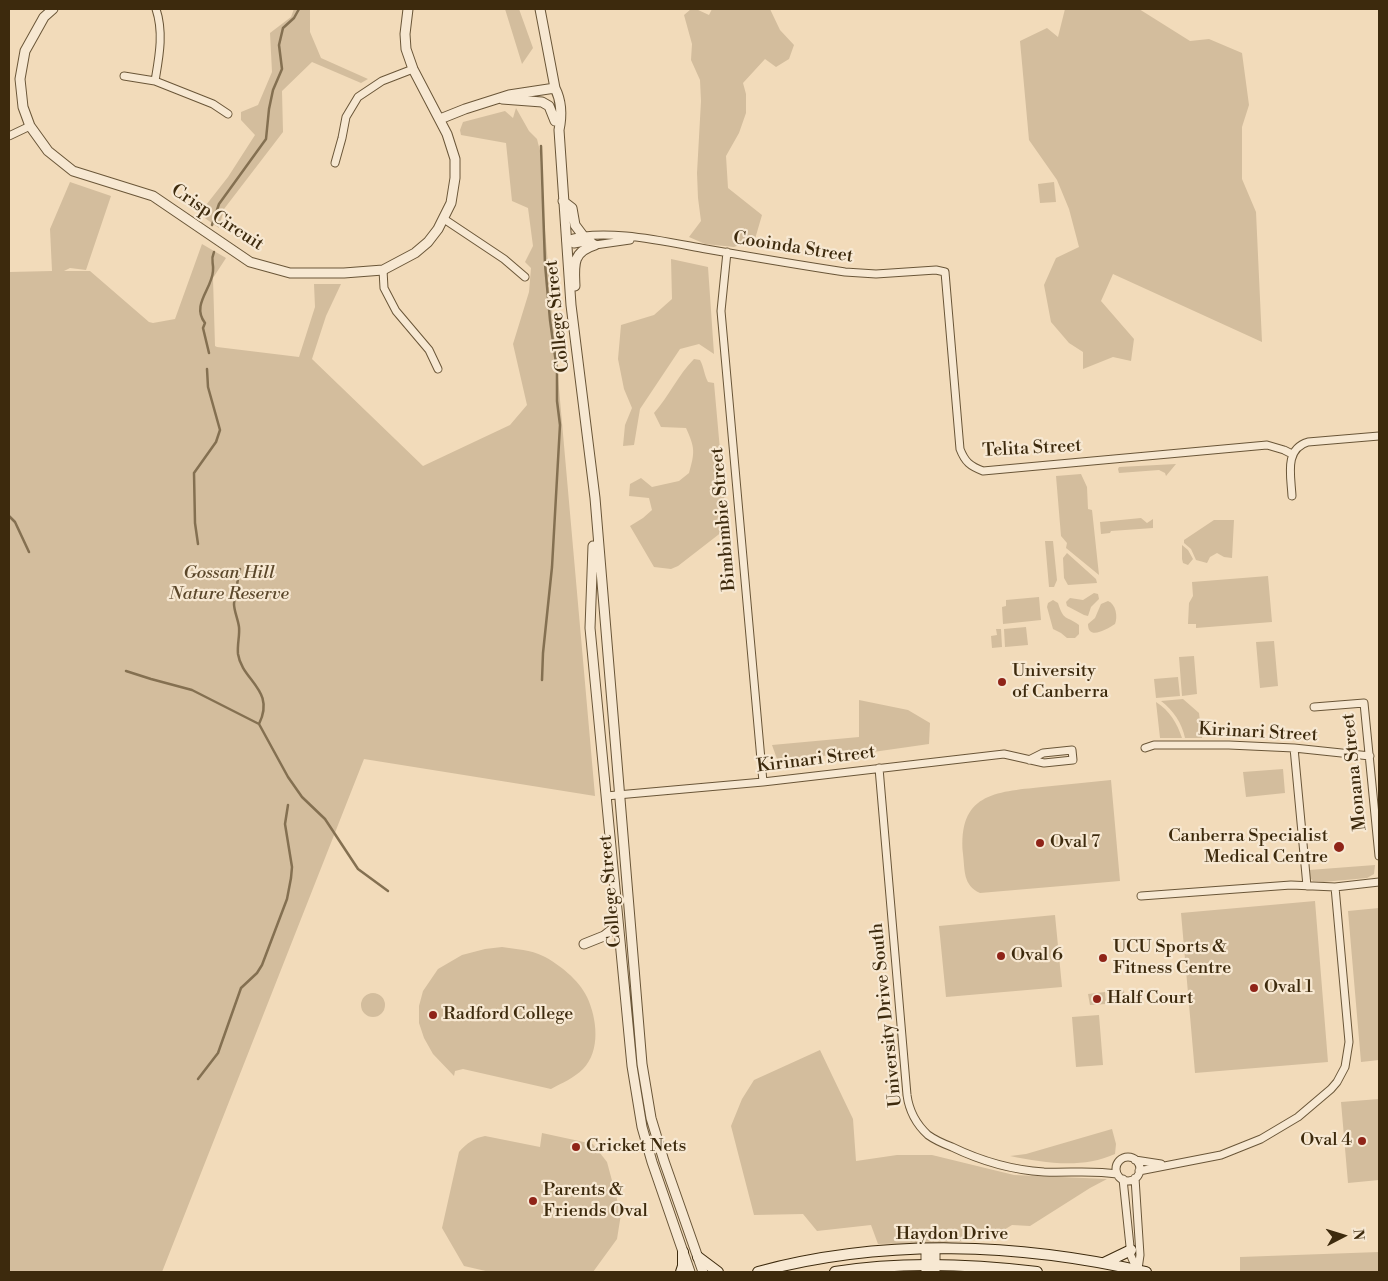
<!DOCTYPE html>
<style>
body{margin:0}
#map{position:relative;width:1388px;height:1281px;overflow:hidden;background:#f2dbba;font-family:"Libre Bodoni",serif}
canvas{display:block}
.frame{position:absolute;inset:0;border:10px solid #3d2a0d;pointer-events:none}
.north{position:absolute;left:1318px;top:1211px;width:50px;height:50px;-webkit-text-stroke:4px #f7e8d2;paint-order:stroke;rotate:85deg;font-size:14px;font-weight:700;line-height:20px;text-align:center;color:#3d2a0d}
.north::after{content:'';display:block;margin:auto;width:18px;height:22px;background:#3d2a0d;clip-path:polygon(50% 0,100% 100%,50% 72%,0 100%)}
</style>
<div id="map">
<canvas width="1388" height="1281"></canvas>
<div class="frame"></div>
<div class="north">N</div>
</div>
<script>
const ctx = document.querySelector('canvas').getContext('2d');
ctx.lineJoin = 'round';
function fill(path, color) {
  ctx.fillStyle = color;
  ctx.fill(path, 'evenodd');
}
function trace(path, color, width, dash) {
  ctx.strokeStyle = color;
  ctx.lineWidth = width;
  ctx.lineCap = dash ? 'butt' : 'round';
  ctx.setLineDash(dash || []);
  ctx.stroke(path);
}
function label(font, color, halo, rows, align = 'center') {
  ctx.font = font + ' "Libre Bodoni",serif';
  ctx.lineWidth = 4.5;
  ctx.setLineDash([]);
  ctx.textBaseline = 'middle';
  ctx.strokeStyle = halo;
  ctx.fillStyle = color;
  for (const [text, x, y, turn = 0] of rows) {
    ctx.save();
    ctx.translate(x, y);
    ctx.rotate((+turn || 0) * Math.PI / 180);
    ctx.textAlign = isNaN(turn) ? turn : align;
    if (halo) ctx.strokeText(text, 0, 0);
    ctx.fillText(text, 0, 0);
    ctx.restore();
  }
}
fill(new Path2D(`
 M294 9H310V32L321 58 368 79 361 83 312 62 282 91 283 132 224 209 219 228 199 214 228 177 255 135 241 120V112L258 105 272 72 270 33 291 17Z
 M505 9H519L533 48 522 64Z
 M691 9H696L709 15 712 9H770L780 30 794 45 789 59 776 67 765 59 743 83 746 94V113L739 133 726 156 728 188 762 215 755 239 734 247 705 244 689 237 701 221 698 198 697 173 701 101 700 80 691 60 692 44 684 15Z
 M1065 9H1139L1190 41 1209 39 1242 53 1249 105 1242 127V179L1256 212 1262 342 1113 274 1101 301 1134 339 1131 361 1113 357 1083 369V352L1069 343 1051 322 1044 285 1056 258 1079 247 1069 209 1057 180 1029 140 1020 41 1047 28 1058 37Z
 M516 108 529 131 537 139 540 151 541 185 595 796 364 759 162 1272H9V272L52 271 50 229 70 182 111 196 86 270 70 268 64 271H90L149 322 153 323 175 319 202 244 226 258 213 278 215 346 217 347 299 357 315 307 314 284H341L326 316 312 359 423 466 510 425 527 405 513 344 529 292 531 268 525 262 533 246 528 208 512 201 506 143 461 135 460 130 463 122 505 111 513 118Z
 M1054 182 1056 202 1040 203 1038 184Z
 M671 259 708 267 714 354 699 344 680 349 640 409 634 445 623 446 625 425 632 408 624 389 618 359 621 325 654 315 672 299Z
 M694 359 700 360C704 367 704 375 708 382L714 383 727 528 678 566 671 569 654 567 630 526 643 518 652 510 649 498 629 496 630 484 641 478 652 487 679 481 689 473C695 452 695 448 686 428L661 427 654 413C669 396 678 375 694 359Z
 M1176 464 1166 476 1165 473 1159 470 1119 473 1118 469 1119 467Z
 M1081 474 1087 487 1088 509 1092 510 1099 575 1066 548 1067 543 1061 536 1056 476Z
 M1141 518 1147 523 1153 519V528L1111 531 1110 533 1101 534 1100 522Z
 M1214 520H1234L1232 558 1224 557 1217 553 1210 557 1207 563 1196 560 1191 549 1184 543V540Z
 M1045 541H1053L1057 580 1054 587H1049Z
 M1182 545 1188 550 1193 559 1188 565 1183 563 1182 559Z
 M1067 553 1096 579 1097 583 1068 585 1064 578 1063 558Z
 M1268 576 1272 622 1196 628V624H1188L1189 603 1193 596 1192 582Z
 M1094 593 1098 594 1099 599 1091 607 1088 616 1084 615 1067 606 1066 602 1070 598 1083 600Z
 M1039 597 1041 620 1003 624 1002 607 1006 606V600Z
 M1053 600 1058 603C1064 622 1066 615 1079 625V634L1075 638H1067L1061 633 1053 629 1047 607 1048 603Z
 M1108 601C1116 604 1118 617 1115 624 1107 629 1088 641 1088 624L1095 618 1101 604Z
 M1026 627 1028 645 1005 647 1004 629Z
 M996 629H1001L1002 647 992 648 991 636 997 635Z
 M1274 641 1278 686 1260 688 1256 642Z
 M1194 656 1197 694 1182 696 1179 657Z
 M1178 677 1180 696 1156 698 1154 679Z
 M1183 699 1199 713 1202 738H1185C1182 723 1173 710 1161 701Z
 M859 700 908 710 930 723 929 744 866 753 777 759 772 745 859 737Z
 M1156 702C1170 711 1177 723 1182 738H1160Z
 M1283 769 1285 793 1246 797 1243 772Z
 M1111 780 1120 881 980 893C963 885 965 871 963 854 958 794 994 792 1042 787 1065 785 1088 782 1111 780Z
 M1375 865 1374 874 1367 878 1323 882 1313 881 1308 876 1310 875 1309 870Z
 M1315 901 1328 1062 1195 1073 1181 913Z
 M1379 908V1060L1361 1062 1348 911Z
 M1055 915 1062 987 946 997 939 926Z
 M502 947C516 949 531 950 543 956 559 964 579 980 587 997 597 1018 601 1051 583 1069 574 1078 562 1083 551 1089L463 1069 455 1071 454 1076 433 1054 424 1038 419 1023V1006L423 991 438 969 462 955 485 949Z
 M1124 990 1125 1002 1108 1004 1107 992Z
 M1105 992 1106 1004 1090 1005 1088 994Z
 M361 1005a12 12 0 1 1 24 0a12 12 0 1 1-24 0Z
 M1099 1015 1103 1065 1076 1067 1072 1017Z
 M820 1050 853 1119 856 1161 897 1155H932L1014 1175 1107 1179 1090 1188 1030 1226 1012 1225 994 1236 957 1242 878 1244 871 1225 817 1231 803 1214 754 1215 731 1126 742 1099 754 1080Z
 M1379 1099V1180L1348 1183 1341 1102Z
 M1112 1129 1116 1144 1115 1154C1082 1169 1045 1163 1010 1156L1026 1154Z
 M542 1133 593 1144 607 1162 621 1214 617 1239 593 1272H490L464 1266 442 1228 459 1152C467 1143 474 1138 485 1136L540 1147Z
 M1379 1252V1272H1240V1257Z`), '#d3bd9d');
trace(new Path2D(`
 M541 146 545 264 550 320 557 370V401L560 425 552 567 543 653 542 680
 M212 225 219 204 266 139 269 109 273 90 282 69 279 45 283 28 294 18 299 9
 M209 353 203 328 205 323C191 305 212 289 213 271 214 262 210 261 214 252
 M9 516 15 522 29 552
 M198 544 195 523 194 473 216 442 220 430 208 387 207 369
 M240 569C238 580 235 592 234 604 234 611 238 619 239 627 240 635 237 645 238 654 242 681 276 690 259 724
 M126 671 151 679 192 690 259 724 288 777 302 797 325 819 358 869 388 891
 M198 1079 218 1053 241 988 257 973 262 965 287 899 291 878 292 867 285 824 288 805`), '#847051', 2.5);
const minor = new Path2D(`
 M124 76 155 81 213 104 228 114
 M155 81C159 57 164 33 156 9
 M9 136 30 126
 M335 163 342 138 346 117 358 97 382 81 413 69
 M444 219 504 259 525 277
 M566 240C604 227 667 242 706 249 752 257 799 265 845 272L876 274 936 270 945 272 960 449C965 462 970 466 983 471L1267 445 1284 450 1292 454
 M566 240 574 244 591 241 595 245 630 240
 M727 252 721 311 763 782
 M383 270 384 288 396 311 429 350 438 369
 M1292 496C1291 476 1284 449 1308 442L1379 436
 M1314 707 1364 703 1379 856
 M1145 748 1154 745H1229L1294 748 1370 756
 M1294 748 1307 886
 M879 768 907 1095C909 1110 916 1124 928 1135 935 1140 944 1144 952 1147 981 1161 1012 1170 1044 1172 1069 1173 1093 1170 1117 1174
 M606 796 763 782 1004 754 1044 763 1073 760 1072 750 1043 753 1029 760
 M1141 896 1291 885 1335 887 1379 882
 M1116 1169a12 12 0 1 1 24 0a12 12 0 1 1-24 0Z
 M1135 1160 1161 1164
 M1139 1171 1221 1155 1261 1139 1298 1117 1331 1089 1337 1082 1345 1067 1349 1042 1335 887
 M1135 1178 1140 1255 1138 1269
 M1123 1179 1131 1256 1137 1270`);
const tertiary = new Path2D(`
 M53 9 44 17 25 51 20 79 23 107 30 126 48 151 73 171 153 196 250 262 290 273H344L383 270 415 253 428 242 438 229 451 203 455 178V159L447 134 413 69 406 49 405 34 408 9
 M540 9 555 88C561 100 562 116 559 130L571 305 595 498 642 1064 651 1118 664 1161 703 1272
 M502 99 542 102 549 106 555 121
 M440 119 465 109 509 95 555 88
 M563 201 572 208 575 225 584 237
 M575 286C574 265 572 252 595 245
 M593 546 590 628 632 1066 642 1127 652 1162 690 1272
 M584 944 604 936 618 925
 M926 1249V1272
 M935 1272V1249`);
const secondary = new Path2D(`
 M698 1257 718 1272
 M1104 1263 1131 1250
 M681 1272 683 1266V1252
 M758 1272C884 1238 1019 1243 1146 1272
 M835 1272C902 1261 971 1264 1037 1272`);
trace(minor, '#6a5638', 9);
trace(tertiary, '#6a5638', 11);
trace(secondary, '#3d2a0d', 12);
trace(minor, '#f7e8d2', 7);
trace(tertiary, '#f7e8d2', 9);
trace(secondary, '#f7e8d2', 10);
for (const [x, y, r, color] of [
 [1002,682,5,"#8f2418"],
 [1040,843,5,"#8f2418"],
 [1339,847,6,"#8f2418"],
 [1001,956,5,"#8f2418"],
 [1103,958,5,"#8f2418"],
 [1254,988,5,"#8f2418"],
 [1097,999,5,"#8f2418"],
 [433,1015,5,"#8f2418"],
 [1362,1141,5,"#8f2418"],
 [576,1147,5,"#8f2418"],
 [533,1201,5,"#8f2418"]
]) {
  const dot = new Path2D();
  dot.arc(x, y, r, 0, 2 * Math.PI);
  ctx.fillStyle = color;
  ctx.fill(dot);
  trace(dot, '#f7e8d2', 2);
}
label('18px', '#3d2a0d', '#f7e8d2', [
 ["Crisp Circuit",217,218,33],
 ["Cooinda Street",793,248,9],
 ["College Street",558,316,-96],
 ["Telita Street",1032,449,-3],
 ["Bimbimbie Street",724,519,-95],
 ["Kirinari Street",1258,733,3],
 ["Kirinari Street",816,760,-7],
 ["Monana Street",1355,772,-96],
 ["College Street",611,891,-95],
 ["University Drive South",887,1015,-96],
 ["Haydon Drive",952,1235]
]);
label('italic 18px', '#5b472a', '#f7e8d2', [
 ["Gossan Hill",229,574],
 ["Nature Reserve",229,595]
]);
label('18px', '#3d2a0d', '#f7e8d2', [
 ["University",1012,672],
 ["of Canberra",1012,693],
 ["Canberra Specialist",1328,837,"right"],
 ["Medical Centre",1328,858,"right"],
 ["Oval 7",1050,843],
 ["UCU Sports &",1113,948],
 ["Fitness Centre",1113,969],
 ["Oval 6",1011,956],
 ["Oval 1",1264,988],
 ["Half Court",1107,999],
 ["Radford College",443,1015],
 ["Oval 4",1352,1141,"right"],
 ["Cricket Nets",586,1147],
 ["Parents &",543,1191],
 ["Friends Oval",543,1212]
], 'left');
</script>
